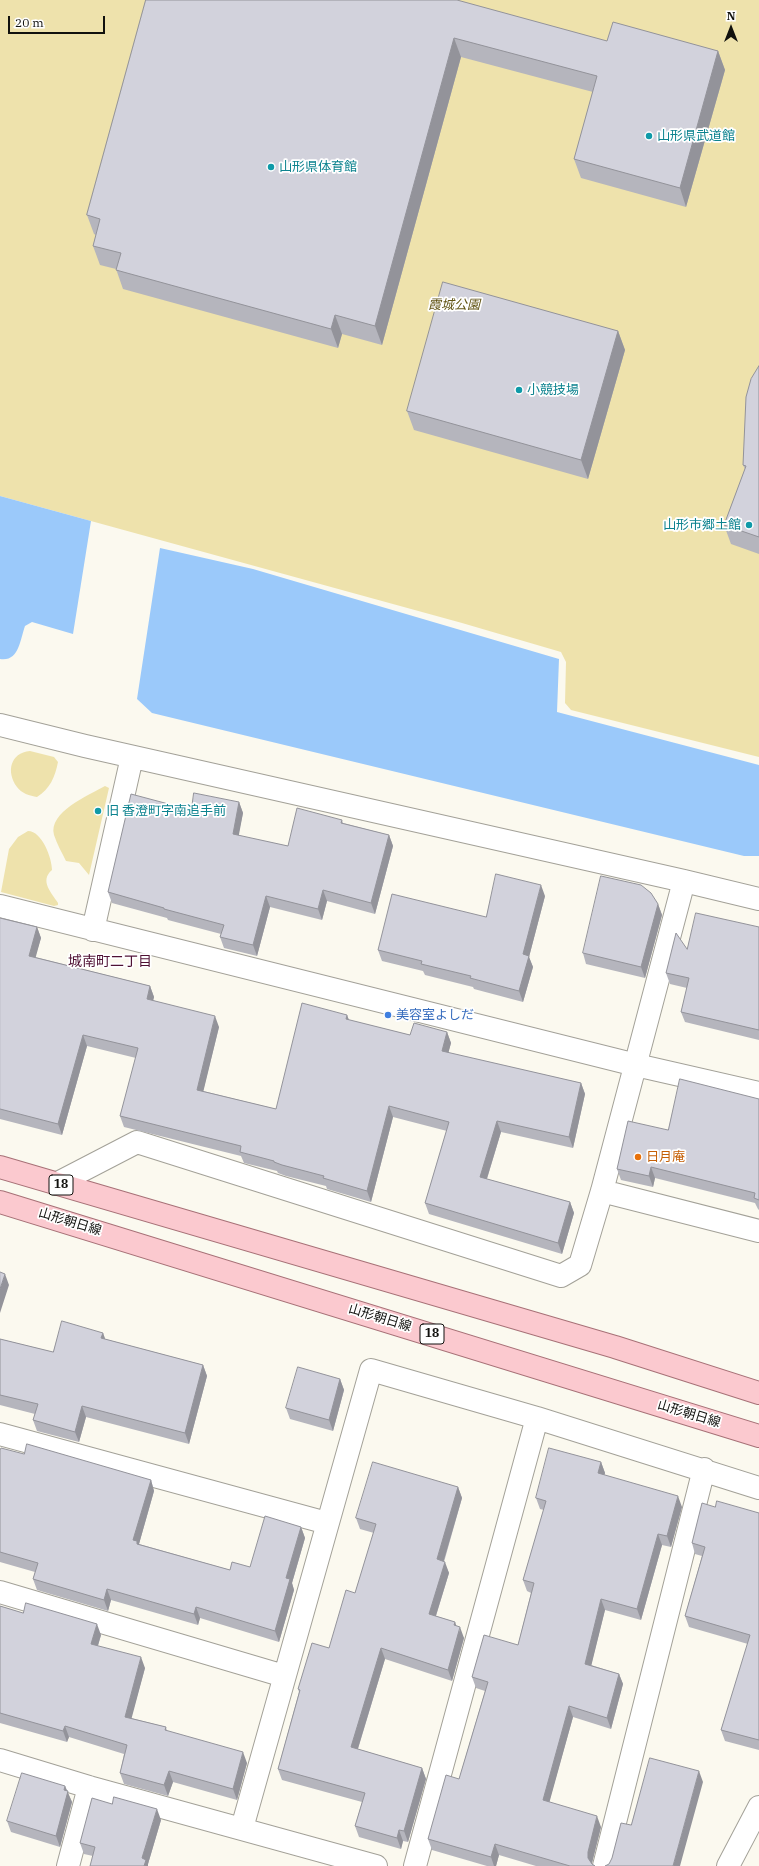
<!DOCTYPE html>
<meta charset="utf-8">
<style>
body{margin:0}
#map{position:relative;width:759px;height:1866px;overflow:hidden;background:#fbf9ef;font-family:"IBM Plex Serif",serif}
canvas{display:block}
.north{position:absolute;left:711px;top:8px;width:40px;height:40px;-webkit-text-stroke:3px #fff;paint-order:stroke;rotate:0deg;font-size:11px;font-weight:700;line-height:16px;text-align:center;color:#11110e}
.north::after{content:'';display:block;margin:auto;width:14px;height:18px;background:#11110e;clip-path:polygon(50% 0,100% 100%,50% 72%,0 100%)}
.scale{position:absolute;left:8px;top:16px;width:97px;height:18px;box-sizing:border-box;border:2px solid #11110e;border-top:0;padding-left:5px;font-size:12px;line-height:14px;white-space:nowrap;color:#11110e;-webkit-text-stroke:3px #fff;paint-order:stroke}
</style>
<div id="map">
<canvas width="759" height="1866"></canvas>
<div class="north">N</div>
<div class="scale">20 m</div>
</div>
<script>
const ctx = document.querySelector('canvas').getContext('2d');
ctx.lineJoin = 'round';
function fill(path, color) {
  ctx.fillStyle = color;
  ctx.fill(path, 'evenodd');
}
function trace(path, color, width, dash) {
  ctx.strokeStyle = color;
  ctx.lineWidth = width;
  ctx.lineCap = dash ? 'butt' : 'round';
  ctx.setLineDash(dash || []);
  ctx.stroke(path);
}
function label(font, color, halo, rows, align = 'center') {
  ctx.font = font + ' "IBM Plex Serif","Noto Sans JP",serif';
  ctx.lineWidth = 3.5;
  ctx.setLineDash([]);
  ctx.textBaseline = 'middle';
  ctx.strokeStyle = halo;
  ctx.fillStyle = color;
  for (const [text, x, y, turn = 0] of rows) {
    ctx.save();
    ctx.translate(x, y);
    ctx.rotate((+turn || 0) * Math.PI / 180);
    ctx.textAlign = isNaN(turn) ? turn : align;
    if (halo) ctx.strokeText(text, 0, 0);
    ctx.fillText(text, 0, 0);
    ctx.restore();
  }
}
fill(new Path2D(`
 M0 0H759V757L571 710 565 703 566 662 561 652 462 623 0 496Z
 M30 751 54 757 58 762C55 777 50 789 37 797 30 796 21 793 17 787 6 772 10 753 30 751Z
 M105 786 109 788 89 875 79 863 66 861C62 853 57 844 54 835 48 812 89 795 105 786Z
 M28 831C42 831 52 858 52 870 39 881 52 893 58 903V905L54 906 1 892 9 849 18 837Z`), '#eee2ac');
fill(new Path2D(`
 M0 496 91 521 73 634 32 622 25 626C20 640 19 662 0 659Z
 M160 548 253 569 559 659 557 712 759 765V856H744L152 713 137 699Z`), '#9bc9fa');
const minor = new Path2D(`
 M0 725 85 746 684 881 759 899
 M0 906 636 1065 759 1093
 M93 930 132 757
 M56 1184 137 1142 561 1276 580 1265 602 1191 684 881
 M602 1191 759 1231
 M0 1434 327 1523
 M0 1592 284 1676
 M0 1760 89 1787 376 1866
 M242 1828 371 1370 537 1418 759 1488
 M68 1866 89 1787
 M415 1866 537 1418
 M604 1866 704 1469
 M728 1866 759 1807`);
const major = new Path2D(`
 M0 1167 615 1347 759 1393
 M0 1202 759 1436`);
trace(minor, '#a3a198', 24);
trace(major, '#a77177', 24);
trace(minor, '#fff', 22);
trace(major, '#fbc9cf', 22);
fill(new Path2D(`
 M146 0 718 51 725 70 686 207 581 178 574 159 593 92 461 57 382 345 342 334 338 348 123 289 116 269 100 265 93 246 96 235 94 234 87 215Z
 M618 331 625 350 588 479 414 430 407 411Z
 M759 366V554L731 544 724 525 745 469 743 465Z
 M239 802 243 813 238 836 288 846 342 820 343 823 389 835 393 846 375 914 327 901 322 920 270 907 257 956 224 948 220 937 221 934 168 920 167 918 112 903 108 892 191 810Z
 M545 896 529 957 533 967 523 1002 474 989 473 987 425 975 423 971 382 961 378 950 486 917Z
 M658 904 662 915 645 978 586 964 583 953Z
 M0 918 37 927 41 938 35 957 150 986 154 997 153 1000 219 1027 203 1091 276 1109 347 1015 349 1020 410 1035 447 1032 451 1043 448 1053 581 1083 585 1094 573 1148 501 1132 487 1179 570 1202 574 1213 562 1254 429 1214 425 1203 447 1131 393 1117 371 1202 327 1189 326 1186 286 1176 278 1173 277 1171 244 1163 241 1156 124 1127 120 1116 136 1058 87 1046 62 1135 0 1119Z
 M759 927V1040L685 1022 681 1012 687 988 670 984 666 973 687 949Z
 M759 1099V1210L758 1209 755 1203 655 1178 653 1187 621 1180 617 1169 668 1130Z
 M103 1333 105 1339 203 1365 207 1376 189 1444 86 1417 79 1442 37 1431 33 1420 35 1414 0 1405V1339L53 1352Z
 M340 1379 344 1390 333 1431 290 1419 286 1408Z
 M0 1450 24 1454 151 1480 154 1491 139 1544 230 1570 250 1567 301 1527 305 1538 292 1583 294 1590 279 1642 200 1618 198 1625 111 1600 108 1611 37 1590 33 1579 35 1572 0 1562Z
 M601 1462 605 1473 604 1475 682 1507 671 1547 662 1545 641 1620 605 1610 591 1665 619 1674 623 1684 611 1729 573 1717 549 1802 601 1827 592 1863V1864L595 1866H536L499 1855 496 1866H487L432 1850 428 1839 459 1779 485 1691 476 1688 472 1677 518 1645 531 1593 527 1591 523 1580 544 1510 540 1509 536 1498Z
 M458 1487 462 1498 444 1562 449 1573 436 1616 455 1622 456 1626 464 1638 452 1681 385 1659 358 1749 422 1768 426 1779 408 1842 403 1841 401 1849 359 1837 355 1826 362 1802 282 1780 278 1769 299 1692 298 1689 329 1648 355 1593 374 1533 360 1529 356 1518Z
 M715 1507 759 1513V1750L725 1741 721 1730 748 1644 689 1627 685 1616 702 1556 695 1554 692 1543Z
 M0 1606 23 1613 101 1635 98 1646 145 1668 131 1718 166 1727 167 1731 247 1763 237 1800 173 1782 168 1796 124 1784 120 1773 124 1754 69 1737 67 1742 0 1723Z
 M65 1786 72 1802 60 1847 11 1832 7 1821Z
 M161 1820 148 1864 93 1856 84 1854 80 1843Z`), '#b5b5bd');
fill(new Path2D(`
 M454 38 461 57 382 345 375 326Z
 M718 51 725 70 686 207 680 188Z
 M335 315 342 334 338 348 331 329Z
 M618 331 625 350 588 479 581 460Z
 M239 802 243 813 237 845 233 834Z
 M389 835 393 846 375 914 371 903Z
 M541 885 545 896 529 957 533 967 523 1002 519 991 523 954Z
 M323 890 327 901 322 920 318 909Z
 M266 896 270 907 257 956 253 945Z
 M658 904 662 915 645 978 641 967Z
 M37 927 41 938 33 967 29 956Z
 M150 986 154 997 151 1010 147 999Z
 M347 1015 351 1026 346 1019Z
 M215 1016 219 1027 201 1101 197 1090Z
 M447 1032 451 1043 446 1062 442 1051Z
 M83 1035 87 1046 62 1135 58 1124Z
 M581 1083 585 1094 573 1148 569 1137Z
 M389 1106 393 1117 371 1202 367 1191Z
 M497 1121 501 1132 484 1188 480 1177Z
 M651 1167 655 1178 653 1187 649 1176Z
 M570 1202 574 1213 562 1254 558 1243Z
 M5 1274 9 1285 0 1313V1289Z
 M103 1333 107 1344 101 1338Z
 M203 1365 207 1376 189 1444 185 1433Z
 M340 1379 344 1390 333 1431 329 1420Z
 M82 1406 86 1417 79 1442 75 1432Z
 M601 1462 605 1473 602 1484 598 1473Z
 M151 1480 154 1491 139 1544 141 1552 133 1540Z
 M458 1487 462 1498 441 1570 437 1559Z
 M678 1496 682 1507 671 1547 667 1536Z
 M301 1527 305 1538 292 1583 294 1590 279 1642 275 1631 286 1578Z
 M658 1534 662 1545 641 1620 637 1609Z
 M445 1562 449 1573 433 1625 429 1614Z
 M107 1589 111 1600 108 1611 104 1600Z
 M601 1599 605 1610 589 1675 585 1664Z
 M196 1607 200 1618 198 1625 194 1614Z
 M455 1622 459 1633 460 1627 464 1638 452 1681 448 1670 454 1625Z
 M97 1624 101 1635 95 1655 91 1644Z
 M381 1648 385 1659 355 1758 351 1747Z
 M141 1657 145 1668 129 1728 125 1717Z
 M619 1674 623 1684 611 1729 607 1718Z
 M569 1706 573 1717 547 1811 543 1800Z
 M65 1726 69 1737 67 1742 63 1731Z
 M243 1752 247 1763 237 1800 233 1789Z
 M422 1768 426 1779 408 1842 404 1831Z
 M169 1771 173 1782 168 1796 164 1785Z
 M699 1771 703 1782 680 1866H673Z
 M65 1786 72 1802 60 1847 56 1836Z
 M157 1809 161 1820 148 1864V1866H144L142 1858Z
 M597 1816 601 1827 592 1863V1866L588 1858V1852Z
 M399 1830 403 1841 401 1849 397 1838Z
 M495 1844 499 1855 496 1866H494L491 1857Z`), '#93939a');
const building = new Path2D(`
 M146 0H457L607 41 613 22 718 51 680 188 574 159 597 76 454 38 375 326 335 315 331 329 116 270 121 253 93 246 100 219 87 215Z
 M443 282 618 331 581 460 407 411Z
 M759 366V537L724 525 746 466 743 465 746 397 751 379Z
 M194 793 239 802 233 834 288 846 297 808 342 820 341 823 389 835 371 903 323 890 318 909 266 896 253 945 220 937 224 925 164 909V908L108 892 131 794 191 810Z
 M496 874 541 885 523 954 529 956 519 991 470 978 471 976 421 964 422 961 378 950 392 894 486 917Z
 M601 876 641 885 651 893 658 904 641 967 583 953Z
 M696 913 759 927V1030L681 1012 689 978 666 973 676 933 687 949Z
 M0 918 37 927 29 956 150 986 147 999 215 1016 197 1090 276 1109 302 1003 347 1015 346 1019 410 1035 414 1023 447 1032 442 1051 581 1083 569 1137 497 1121 480 1177 570 1202 558 1243 425 1203 449 1122 389 1106 367 1191 323 1178 324 1176 282 1165 274 1162V1161L240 1152 241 1146 120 1116 138 1048 83 1035 58 1124 0 1109Z
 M680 1079 759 1099V1200L754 1198 755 1193 651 1167 649 1176 617 1169 628 1121 668 1130Z
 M0 1272 5 1274 0 1289Z
 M62 1321 103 1333 101 1338 203 1365 185 1433 82 1406 75 1432 33 1420 38 1404 0 1395V1339L53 1352Z
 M298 1367 340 1379 329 1420 286 1408Z
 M27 1444 151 1480 133 1540 137 1541V1544L230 1570 232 1562 250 1567 265 1516 301 1527 286 1578 290 1579 275 1631 196 1607 194 1614 107 1589 104 1600 33 1579 38 1563 0 1552V1450L1 1448 24 1454Z
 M549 1448 601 1462 598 1473 678 1496 667 1536 658 1534 637 1609 601 1599 585 1664 619 1674 607 1718 569 1706 543 1800 597 1816 588 1852V1858L592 1864 595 1866H570L495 1844 491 1857 428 1839 446 1775 459 1779 488 1682 472 1677 484 1635 518 1645 534 1583 523 1580 546 1501 536 1498Z
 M373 1462 458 1487 437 1559 445 1562 429 1614 455 1622 454 1625 460 1627 448 1670 381 1648 351 1747 422 1768 404 1831 399 1830 397 1838 355 1826 365 1793 278 1769 300 1690 298 1689 312 1643 329 1648 346 1590 355 1593 376 1524 356 1518Z
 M717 1501 759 1513V1740L721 1730 750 1635 685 1616 705 1547 692 1543 702 1503 715 1507Z
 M26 1603 97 1624 91 1644 141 1657 125 1717 166 1727 165 1730 243 1752 233 1789 169 1771 164 1785 120 1773 127 1745 65 1726 63 1731 0 1713V1606L23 1613Z
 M650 1758 699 1771 673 1866H605L609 1864 612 1858 621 1823 631 1825Z
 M22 1773 65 1786 64 1790 68 1791 56 1836 7 1821Z
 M114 1797 157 1809 142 1858 146 1860 144 1866H90L95 1847 80 1843 92 1798 112 1804Z`);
fill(building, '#d2d2dc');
trace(building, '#93939a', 1);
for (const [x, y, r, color] of [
 [649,136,4,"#0f9aa8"],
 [271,167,4,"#0f9aa8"],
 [519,390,4,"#0f9aa8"],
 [749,525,4,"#0f9aa8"],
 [98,811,4,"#0f9aa8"],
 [388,1015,4,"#3f7fe0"],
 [638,1157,4,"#e8710a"]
]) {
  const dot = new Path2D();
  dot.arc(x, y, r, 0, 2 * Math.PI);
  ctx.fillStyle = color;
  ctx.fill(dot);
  trace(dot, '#fff', 1.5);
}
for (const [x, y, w] of [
 [61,1185,24],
 [432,1334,24]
]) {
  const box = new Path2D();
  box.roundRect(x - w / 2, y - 10, w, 20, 3);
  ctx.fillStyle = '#fff';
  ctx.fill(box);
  trace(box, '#11110e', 1);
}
label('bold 12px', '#11110e', null, [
 ["18",61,1185],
 ["18",432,1334]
]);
label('13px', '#0d838f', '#fff', [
 ["山形県武道館",657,136],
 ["山形県体育館",279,167],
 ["小競技場",527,390],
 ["山形市郷土館",741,525,"right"],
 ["旧 香澄町字南追手前",106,811]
], 'left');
label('italic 13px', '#625515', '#fff', [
 ["霞城公園",454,305]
]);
label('13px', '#366cbe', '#fff', [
 ["美容室よしだ",396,1015]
], 'left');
label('13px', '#c56008', '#fff', [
 ["日月庵",646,1157]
], 'left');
label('13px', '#11110e', '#fff', [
 ["山形朝日線",70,1222,17],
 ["山形朝日線",380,1318,17],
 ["山形朝日線",689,1414,17]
]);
label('14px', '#4f1134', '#fff', [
 ["城南町二丁目",110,962]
]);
</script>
